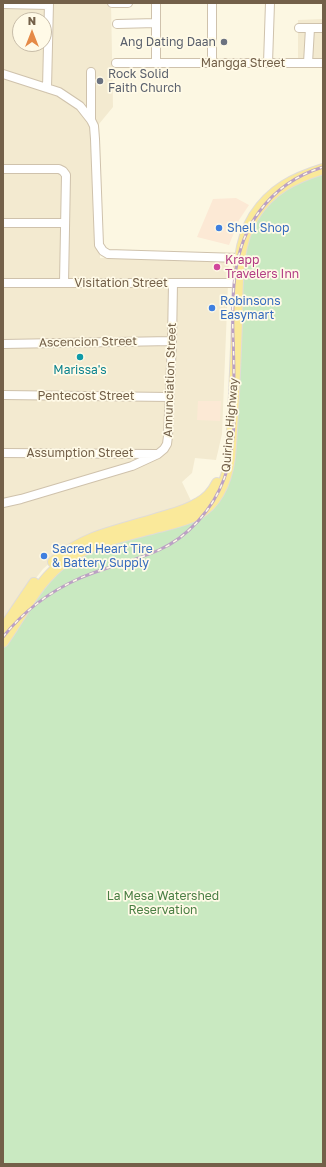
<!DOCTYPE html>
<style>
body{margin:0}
#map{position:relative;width:326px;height:1167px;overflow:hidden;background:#fcf7e2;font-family:"Golos Text",sans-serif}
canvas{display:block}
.frame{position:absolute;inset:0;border:4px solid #736049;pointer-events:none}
.north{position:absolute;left:12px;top:12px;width:40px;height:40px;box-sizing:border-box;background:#fffae7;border:1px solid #c7bca8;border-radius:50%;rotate:0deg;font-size:11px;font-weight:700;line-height:16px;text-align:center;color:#736049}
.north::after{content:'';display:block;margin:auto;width:14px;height:18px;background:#e58a47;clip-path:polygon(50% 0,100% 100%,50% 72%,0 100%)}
</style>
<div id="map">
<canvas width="326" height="1167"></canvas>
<div class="frame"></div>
<div class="north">N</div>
</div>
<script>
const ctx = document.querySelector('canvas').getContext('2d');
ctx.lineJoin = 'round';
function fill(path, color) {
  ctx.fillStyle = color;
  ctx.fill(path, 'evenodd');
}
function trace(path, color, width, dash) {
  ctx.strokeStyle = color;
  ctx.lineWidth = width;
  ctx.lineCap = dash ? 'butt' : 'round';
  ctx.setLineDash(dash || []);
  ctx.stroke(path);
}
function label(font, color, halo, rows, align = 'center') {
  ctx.font = font + ' "Golos Text",sans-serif';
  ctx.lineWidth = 3.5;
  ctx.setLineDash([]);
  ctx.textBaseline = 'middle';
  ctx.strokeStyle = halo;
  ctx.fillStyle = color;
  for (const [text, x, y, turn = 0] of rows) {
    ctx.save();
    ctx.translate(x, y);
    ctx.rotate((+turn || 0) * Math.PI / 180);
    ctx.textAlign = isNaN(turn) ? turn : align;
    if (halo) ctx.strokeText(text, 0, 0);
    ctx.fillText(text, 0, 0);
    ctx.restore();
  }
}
fill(new Path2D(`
 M3 3H111L113 107 99 124 100 258 229 259 222 434 216 460 195 458 192 473 182 482 192 503 59 555 43 569 3 620ZM20 20H44V44H20Z
 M323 19V59H298V20Z`), '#f3ead0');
fill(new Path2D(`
 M236 198 249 205 239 220 229 245 197 237 213 199Z
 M198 401H221L220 421 197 420Z`), '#fce9d5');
fill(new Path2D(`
 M323 166V1164H3V642L38 589 68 560 202 508 226 469 236 287 258 206Z`), '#c9e9c1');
const minor = new Path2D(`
 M112 3H128
 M3 4 49 5
 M117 24 156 23
 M299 28H323
 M116 63H323
 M156 63V3
 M212 63V3
 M268 63 270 3
 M308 63 310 28
 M3 74 59 92 80 106 91 120 94 126 95 139 99 245 103 251 108 254 240 258
 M47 88 49 3
 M91 120V72
 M3 169H59L63 171 66 175 64 283
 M3 223H64
 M3 283H238
 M3 344 172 341
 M3 395 170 397
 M3 453 156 454
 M3 503 21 499 132 466 158 454 164 449 167 444 168 436 172 341 173 283`);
const major = new Path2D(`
 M53 562C65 552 78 544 93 538 114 530 136 525 158 518 171 514 186 511 198 503 206 499 213 491 217 483
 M3 629 34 583
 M3 642C23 614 38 579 68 559 93 542 130 535 159 527 171 524 185 521 197 515 218 503 227 480 230 457 234 412 235 368 237 323 238 289 235 246 254 216 271 189 294 178 323 169`);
trace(minor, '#cfc2ac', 10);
trace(major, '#e0dcd7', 12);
trace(minor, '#fff', 8);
trace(major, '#fae99a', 10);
const rail = new Path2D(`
 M3 637C23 612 49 592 78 579 104 567 133 562 159 550 188 537 213 509 224 479 234 453 235 425 234 397 234 377 234 357 233 337 232 294 232 248 259 212 275 190 297 175 323 167`);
trace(rail, '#bba1c4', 3);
trace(rail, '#fffae7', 1.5, [4.5]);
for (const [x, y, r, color] of [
 [224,42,4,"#6b7280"],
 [100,81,4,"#6b7280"],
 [219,228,4,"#3f7fe0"],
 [217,267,4,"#d1479c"],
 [212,308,4,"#3f7fe0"],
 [80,357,4,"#0f9aa8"],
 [44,556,4,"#3f7fe0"]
]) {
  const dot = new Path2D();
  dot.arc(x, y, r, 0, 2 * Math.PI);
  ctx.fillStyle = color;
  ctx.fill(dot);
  trace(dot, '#fffae7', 1.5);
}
label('12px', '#5b616d', '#fffae7', [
 ["Ang Dating Daan",216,42],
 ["Rock Solid",108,74,"left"],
 ["Faith Church",108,88,"left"]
], 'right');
label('12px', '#736049', '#fffae7', [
 ["Mangga Street",243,63],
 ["Visitation Street",121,283],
 ["Ascencion Street",88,342,-1],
 ["Annunciation Street",170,380,-88],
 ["Pentecost Street",86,396],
 ["Quirino Highway",230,425,-85],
 ["Assumption Street",80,453]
]);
label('12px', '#366cbe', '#fffae7', [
 ["Shell Shop",227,228],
 ["Robinsons",220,301],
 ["Easymart",220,315],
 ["Sacred Heart Tire",52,549],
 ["& Battery Supply",52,563]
], 'left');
label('12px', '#b23c85', '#fffae7', [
 ["Krapp",225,260],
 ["Travelers Inn",225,274]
], 'left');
label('12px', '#0d838f', '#fffae7', [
 ["Marissa's",80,370]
]);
label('12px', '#497e43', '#fffae7', [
 ["La Mesa Watershed",163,896],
 ["Reservation",163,910]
]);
</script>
